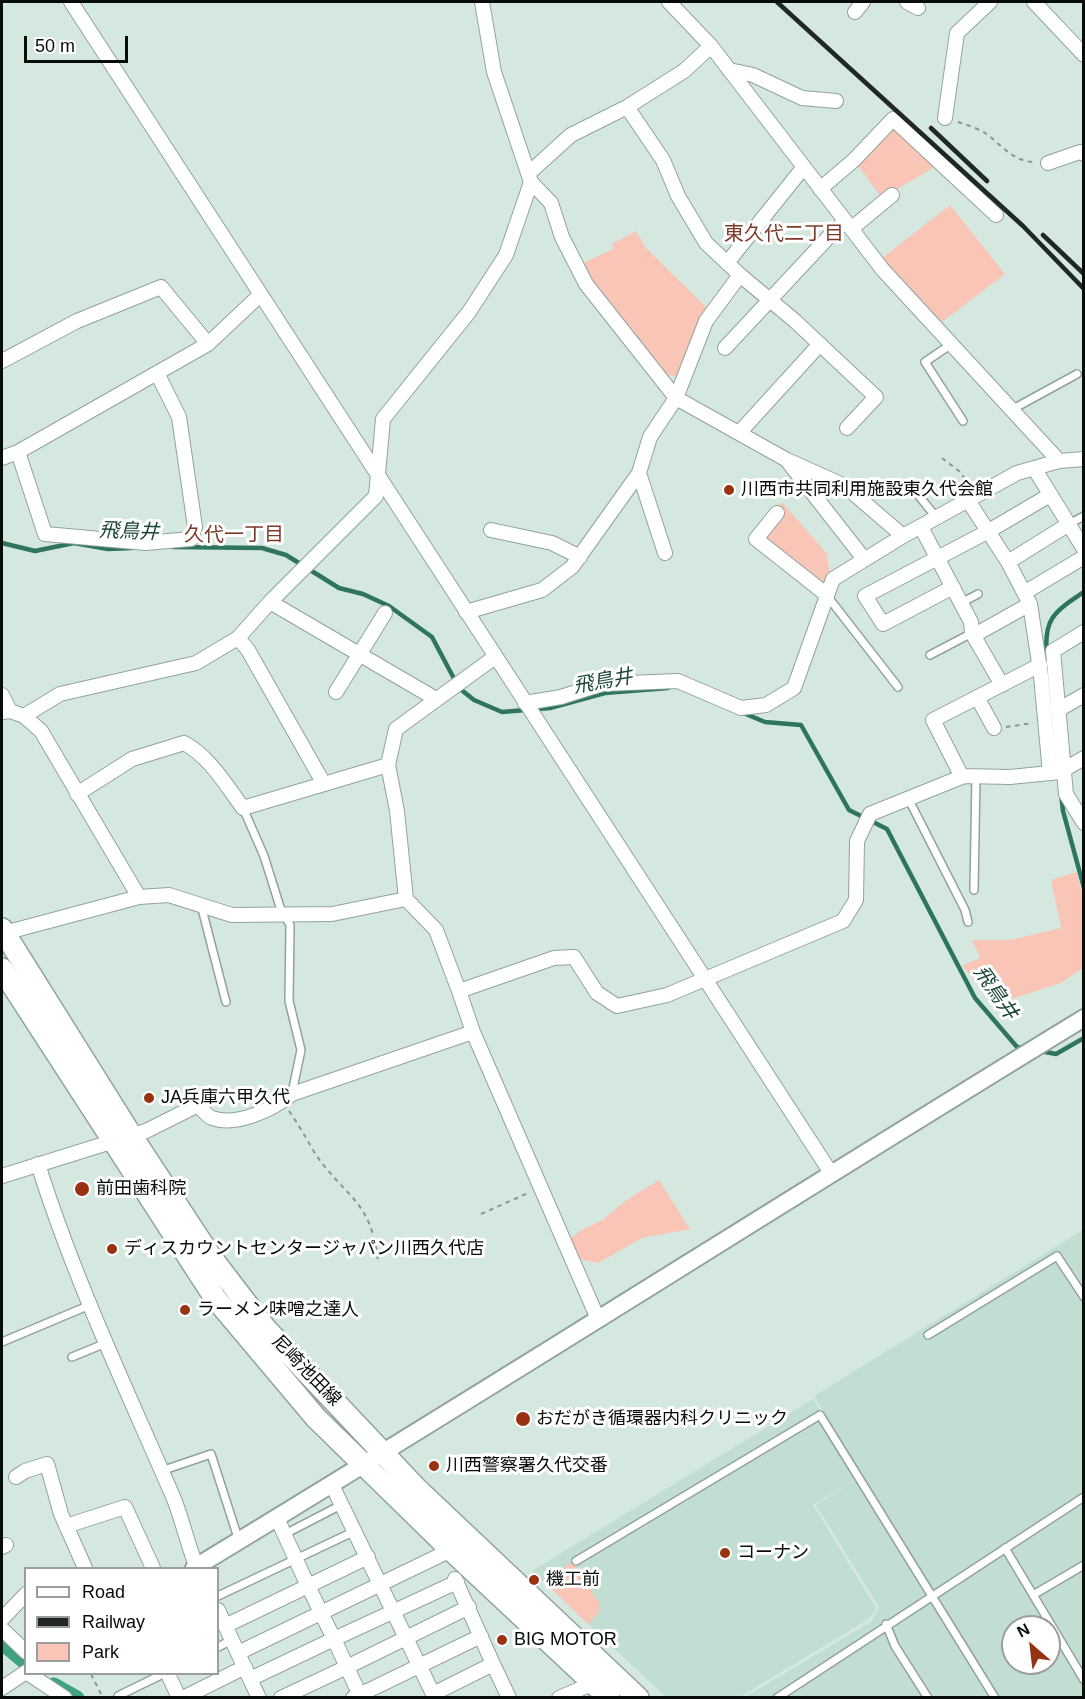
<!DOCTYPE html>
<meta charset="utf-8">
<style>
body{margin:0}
#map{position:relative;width:1085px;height:1699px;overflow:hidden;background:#d5e8e0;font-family:Arial,sans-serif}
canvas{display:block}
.frame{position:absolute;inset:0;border:3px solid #070d0b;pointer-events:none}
.legend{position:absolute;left:24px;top:1567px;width:195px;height:108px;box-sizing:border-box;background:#fff;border:2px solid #9c9e9d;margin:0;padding:8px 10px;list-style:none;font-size:18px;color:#070d0b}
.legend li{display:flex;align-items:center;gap:12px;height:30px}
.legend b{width:30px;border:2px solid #9c9e9d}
.north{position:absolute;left:1001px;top:1615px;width:60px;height:60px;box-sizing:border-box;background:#fff;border:2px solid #9c9e9d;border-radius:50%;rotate:332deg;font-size:16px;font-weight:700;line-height:24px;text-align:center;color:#070d0b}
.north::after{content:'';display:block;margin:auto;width:21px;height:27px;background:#993212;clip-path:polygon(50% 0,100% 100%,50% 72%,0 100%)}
.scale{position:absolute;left:24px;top:36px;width:104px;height:27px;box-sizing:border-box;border:3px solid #070d0b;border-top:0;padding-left:8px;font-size:18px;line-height:21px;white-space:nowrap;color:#070d0b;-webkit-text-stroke:4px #fff;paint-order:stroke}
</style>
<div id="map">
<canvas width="1085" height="1699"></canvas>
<div class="frame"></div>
<ul class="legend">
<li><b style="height:8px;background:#fff"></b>Road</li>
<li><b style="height:8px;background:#202825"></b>Railway</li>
<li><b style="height:16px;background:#f8c5b7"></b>Park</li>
</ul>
<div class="north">N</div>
<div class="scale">50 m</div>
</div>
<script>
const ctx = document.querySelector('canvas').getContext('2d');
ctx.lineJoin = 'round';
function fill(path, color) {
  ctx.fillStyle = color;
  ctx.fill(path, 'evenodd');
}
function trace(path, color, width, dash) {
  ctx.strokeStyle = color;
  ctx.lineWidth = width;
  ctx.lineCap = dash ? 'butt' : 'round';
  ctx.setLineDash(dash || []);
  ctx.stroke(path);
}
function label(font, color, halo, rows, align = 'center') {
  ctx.font = font + ' Arial,"Noto Sans JP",sans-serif';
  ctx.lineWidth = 6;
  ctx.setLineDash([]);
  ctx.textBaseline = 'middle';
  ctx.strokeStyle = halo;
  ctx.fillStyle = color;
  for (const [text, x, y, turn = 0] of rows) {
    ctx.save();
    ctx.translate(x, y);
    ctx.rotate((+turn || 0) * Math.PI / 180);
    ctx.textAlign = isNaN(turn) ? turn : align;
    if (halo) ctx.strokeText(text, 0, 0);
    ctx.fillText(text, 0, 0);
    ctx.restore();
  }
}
fill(new Path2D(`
 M1083 1230V1697H745L872 1621 879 1607 816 1505 862 1475 813 1505 876 1608 870 1618 740 1697H666L532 1571 813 1399 859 1471 814 1396ZM1013 1627H1049V1663H1013Z`), '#c2ded2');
fill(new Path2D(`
 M894 125 935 167 882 198 856 163Z
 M950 205 1005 274 938 325 881 259Z
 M636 231 646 248 706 307 696 325 678 376 662 375 592 284 581 264 613 249 612 244Z
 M782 502 827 554 830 576 823 585 757 533Z
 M1077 872 1083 898V968L1061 983 996 1004 962 966 980 958 972 940H1010L1061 928 1051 880Z
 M659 1180 690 1229 642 1238 598 1263 578 1259 570 1239 580 1231 604 1219 625 1201Z
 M573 1562 599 1603V1612L588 1624 542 1580Z`), '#f8c5b7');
trace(new Path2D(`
 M2 543 35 551 74 543 108 549 132 548
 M173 547 262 548 286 555 339 588 363 594 389 606 432 637 459 688 474 700 502 712 550 708 605 693 668 688
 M1047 656C1043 619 1054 612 1084 592
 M741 712 765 722 801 725 849 810 887 829 975 998 1017 1047 1026 1049
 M1061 793 1063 811 1084 888
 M1040 1051 1056 1054 1084 1038`), '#2f755e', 4.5);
trace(new Path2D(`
 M2 1643 26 1663
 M54 1685 77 1698`), '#40a282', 15);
const service = new Path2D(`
 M953 343 925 362 963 421
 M1013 409 1077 374
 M919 496 936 517
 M1069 524 1084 516
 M828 597 898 687
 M961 603 978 594
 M930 655 972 633
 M908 798 965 910 968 922
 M243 808 264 856 280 907 290 925 289 1001 301 1050 292 1093
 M974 890 976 776
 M201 905 226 1002
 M928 1335 1057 1256 1084 1297
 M2 1342 90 1305
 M72 1357 106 1343
 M161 1471 211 1454 239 1541
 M285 1534 341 1505
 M1005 1548 1084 1680
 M576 1561 820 1415 995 1698
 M1033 1595 1084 1565
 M218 1596 355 1531
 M886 1624 895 1646 928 1698
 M218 1647 232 1640
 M118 1696 163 1674
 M777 1698 1084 1497`);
const minor = new Path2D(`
 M71 2 831 1173
 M669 2 711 46 883 270 1059 461 1084 459
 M907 2 918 8
 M1034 2 1084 55
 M855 12 863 2
 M729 70 753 75 802 98 836 101
 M627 107 663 160 678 196 706 243 740 275 795 321 876 397 847 428
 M945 118 957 33 990 2
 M1048 163 1080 152 1084 154
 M529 173 571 135 627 107 684 71 711 46
 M531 182 551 203 562 237 586 284 676 398 787 460 845 486 903 536 1017 473 1059 461
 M820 189 854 160 893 119 996 215
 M851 229 892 195
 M727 263 803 168
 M725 348 836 229 846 222
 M2 361 77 321 161 287 208 344
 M739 433 820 344
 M18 452 45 534 146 543 191 539 195 527 179 417 157 373
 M2 458 18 452 208 344 260 295
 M789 463 864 559
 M1034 468 1084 549
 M639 473 665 553
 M969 502 1008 562 1030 604 1041 676 1050 773
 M777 513 756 539 827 595
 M921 527 971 622 972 633 1002 685
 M491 530 552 543 580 557
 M1008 562 1069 524
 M953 587 883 624 865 596 987 532 1050 495
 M1024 593 1084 557
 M270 602 436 699
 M466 612 542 590 572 567 639 473 650 437 676 398 706 321 740 275
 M1084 632 1053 651 1066 794 1084 823
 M972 633 980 632 1030 604
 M238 638 248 650 324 784
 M336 692 385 613
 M2 695 10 711
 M977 697 994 728
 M525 703 561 697 602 684 678 681 741 708 766 705 794 688 833 579 903 536
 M1058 710 1084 695
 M2 712 10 711 24 716 60 694 196 663 238 638 270 602 376 496 383 419 469 312 506 255 531 182 494 72 482 2
 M24 716 41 731 139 897
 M962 777 933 720 1040 665
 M77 794 132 759 184 743C210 757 226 785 243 808L388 765
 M406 899 397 811 388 765 396 729 495 657
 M4 933 139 897 169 895 232 915 332 914 406 899 436 930 459 991
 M38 1164C74 1279 126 1388 174 1499 183 1522 188 1546 197 1568
 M2 1176 146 1131 198 1105C202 1109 207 1116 212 1118 237 1127 273 1109 292 1094L473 1032
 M598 1319 473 1032 459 991 554 958 574 957 597 993 617 1006 667 995 843 921 856 900 857 841 870 814 964 776 1010 777 1060 772 1084 758
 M16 1477 25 1471 47 1464 61 1514 85 1568
 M332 1485 435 1698
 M66 1526 125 1507 153 1568
 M2 1547 6 1545
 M455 1579 493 1664
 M218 1610 250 1679
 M2 1619 26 1594
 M225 1626 308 1586 277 1518
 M2 1629 26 1652
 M238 1653 451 1550
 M29 1674 65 1698
 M168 1674 179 1698
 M2 1688 26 1672
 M433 1694 493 1664 509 1698
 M183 1698 245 1667
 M259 1698 250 1679 334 1639 308 1586 368 1557
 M281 1698 347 1667 334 1639 457 1582
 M353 1698 481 1636
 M361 1698 347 1667 469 1607
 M559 1698 594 1683`);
const tertiary = new Path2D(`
 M194 1568C492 1388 786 1200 1084 1018`);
const primary = new Path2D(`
 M2 929 131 1135 211 1257 266 1329 417 1489 638 1698
 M2 969 215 1298 316 1418 451 1550 609 1698`);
trace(service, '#91a39c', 10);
trace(minor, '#91a39c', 16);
trace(tertiary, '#91a39c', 20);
trace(primary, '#91a39c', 24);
trace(new Path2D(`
 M958 122C967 125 977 128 985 133 1001 144 1012 161 1033 162
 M942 458 959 471 970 485
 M1006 727 1033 723
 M289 1111C299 1125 307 1140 316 1155 347 1199 371 1200 378 1261
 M481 1214 528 1193
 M91 1674 103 1698`), '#889690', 2, [4.5, 4.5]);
trace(service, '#fff', 7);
trace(minor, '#fff', 14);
trace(tertiary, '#fff', 16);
trace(primary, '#fff', 21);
trace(new Path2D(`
 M777 2 1023 226 1084 289
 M931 128 987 181
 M1043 235 1084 274`), '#202825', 4.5);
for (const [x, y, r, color] of [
 [729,490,6,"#993212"],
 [149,1098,6,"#993212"],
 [82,1189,8,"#993212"],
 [112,1249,6,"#993212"],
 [185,1310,6,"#993212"],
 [523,1419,8,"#993212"],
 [434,1466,6,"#993212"],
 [725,1553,6,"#993212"],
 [534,1580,6,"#993212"],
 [502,1640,6,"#993212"]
]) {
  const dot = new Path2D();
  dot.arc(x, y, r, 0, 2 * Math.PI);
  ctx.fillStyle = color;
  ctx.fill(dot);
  trace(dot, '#fff', 2);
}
label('18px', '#070d0b', '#fff', [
 ["川西市共同利用施設東久代会館",741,490],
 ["JA兵庫六甲久代",161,1098],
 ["前田歯科院",96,1189],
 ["ディスカウントセンタージャパン川西久代店",124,1249],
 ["ラーメン味噌之達人",197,1310],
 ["おだがき循環器内科クリニック",536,1419],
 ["川西警察署久代交番",446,1466],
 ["コーナン",737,1553],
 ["機工前",546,1580],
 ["BIG MOTOR",514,1640]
], 'left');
label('18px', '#070d0b', '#fff', [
 ["尼崎池田線",306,1371,46]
]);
label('20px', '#7d3826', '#fff', [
 ["東久代二丁目",784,234],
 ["久代一丁目",234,535]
]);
label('italic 20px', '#1c4638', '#fff', [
 ["飛鳥井",129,532,2],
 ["飛鳥井",603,682,-10],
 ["飛鳥井",995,993,55]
]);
</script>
